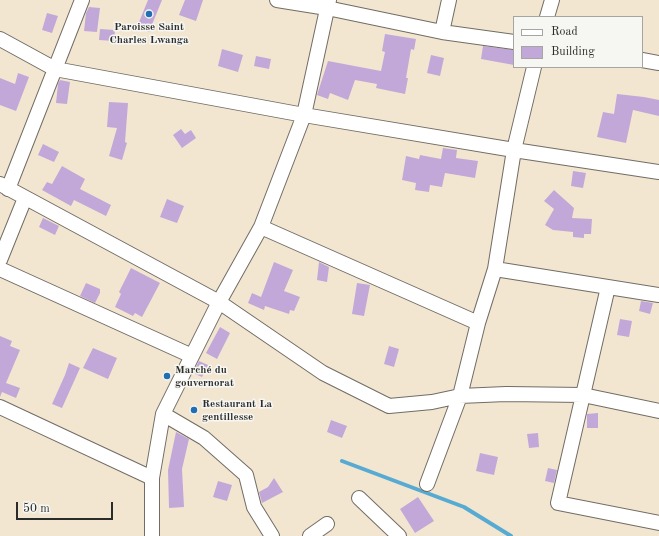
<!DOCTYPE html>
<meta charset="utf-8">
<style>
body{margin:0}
#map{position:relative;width:659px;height:536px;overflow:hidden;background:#f3e6d1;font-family:"Old Standard TT",serif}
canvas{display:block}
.legend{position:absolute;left:513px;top:16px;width:130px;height:52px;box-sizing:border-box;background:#f6f6f2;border:1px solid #a5a5a2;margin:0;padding:5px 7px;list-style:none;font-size:12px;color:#2b2b2b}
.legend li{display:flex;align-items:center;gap:8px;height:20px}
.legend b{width:20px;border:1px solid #a5a5a2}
.scale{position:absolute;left:16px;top:502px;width:97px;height:18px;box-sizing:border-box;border:2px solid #2b2b2b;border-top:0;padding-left:5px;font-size:12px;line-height:14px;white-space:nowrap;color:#2b2b2b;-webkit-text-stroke:3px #f6f6f2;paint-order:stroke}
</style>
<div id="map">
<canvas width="659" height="536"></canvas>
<ul class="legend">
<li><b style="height:5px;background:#fff"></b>Road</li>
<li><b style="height:11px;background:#c2a8d8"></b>Building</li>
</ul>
<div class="scale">50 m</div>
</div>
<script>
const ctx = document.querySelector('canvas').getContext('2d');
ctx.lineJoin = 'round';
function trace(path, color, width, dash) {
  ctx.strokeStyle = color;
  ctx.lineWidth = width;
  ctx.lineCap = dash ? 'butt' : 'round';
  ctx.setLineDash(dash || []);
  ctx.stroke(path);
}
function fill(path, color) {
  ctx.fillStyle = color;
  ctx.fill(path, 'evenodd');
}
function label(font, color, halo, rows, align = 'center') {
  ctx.font = font + ' "Old Standard TT",serif';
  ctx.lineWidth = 3;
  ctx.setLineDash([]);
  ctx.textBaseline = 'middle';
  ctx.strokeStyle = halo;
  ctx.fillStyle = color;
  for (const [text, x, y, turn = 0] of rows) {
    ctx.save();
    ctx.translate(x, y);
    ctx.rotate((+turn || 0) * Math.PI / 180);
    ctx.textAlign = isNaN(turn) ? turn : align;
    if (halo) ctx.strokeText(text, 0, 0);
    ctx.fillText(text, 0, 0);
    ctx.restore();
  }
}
trace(new Path2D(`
 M342 461 464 507 511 536`), '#57aad2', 4);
fill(new Path2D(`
 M148 0H162L149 32 137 27Z
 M185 0H203L196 21 179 15Z
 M89 7 100 8 97 32 84 31 86 13Z
 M47 13 58 16 52 33 42 30Z
 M100 29 115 30 114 41 99 40Z
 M385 34 416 39 414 50 411 49 406 78H408L405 94 376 88 377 84 355 80 348 100 330 93 328 99 317 95 328 61 381 71 385 52 382 51Z
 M483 46 514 50V65L481 59Z
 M222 49 243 55 238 72 218 66Z
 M431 55 444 58 440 76 427 73Z
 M256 56 271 59 269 69 254 66Z
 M18 73 29 77 16 111 0 105V78L15 84Z
 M60 80 70 82 67 104 56 103 58 84Z
 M617 94 644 97 659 100V116L633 110 626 143 597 137 603 112 614 114Z
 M109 102 128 103 125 142 127 143 122 160 109 156 117 128 107 127Z
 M181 129 185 134 191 130 196 138 182 148 173 135Z
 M43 144 59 152 54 162 38 155Z
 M443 148 457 150 456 158 478 161 475 178 445 173 442 187 430 185 429 192 415 190 416 183 402 180 406 156 419 159 420 155 441 159Z
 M62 166 85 179 80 189 111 205 106 216 74 200 71 206 42 190 47 182 52 184Z
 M573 171 586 173 583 188 571 186Z
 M554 190 574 208 572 218 592 219 591 234H584V238L573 237V232L553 230 545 225 554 209 544 201Z
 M167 199 184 206 177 223 160 217Z
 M43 218 59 226 55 235 39 227Z
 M274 262 293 270 284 291 300 297 294 311 290 310 289 314 265 306 264 310 248 303 252 293 261 297Z
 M319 262 329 267 327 282 317 280Z
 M131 268 160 283 142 317 135 313 133 316 115 307 121 294 119 292Z
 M86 283 100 289V293L95 303 80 296Z
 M357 283 370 285 364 316 352 314Z
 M641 301 653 303 650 314 639 311Z
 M620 319 632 321 629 337 617 335Z
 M220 327 230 333 217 359 206 353Z
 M0 336 12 341 10 346 20 350 6 383 20 388 16 398 2 392 0 397Z
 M389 346 399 349 394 367 384 364Z
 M93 348 117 358 108 379 83 368Z
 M199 361 208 365 202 377 193 373Z
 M69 363 80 368 62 408 52 404 65 375Z
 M598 413V428H587V414Z
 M331 420 347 426 342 438 327 432Z
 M176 432 189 439 182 469 184 507 169 508 168 470Z
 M538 433 539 447 529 448 527 434Z
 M480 453 498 457 494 475 476 471Z
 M548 468 557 470 554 483 545 481Z
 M274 478 283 492 262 503 259 492 268 487Z
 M218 481 232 485 227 501 213 497Z
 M418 497 434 521 415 533 400 509Z`), '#c2a8d8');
const minor = new Path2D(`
 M277 0 327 8 442 32 514 42
 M547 17 552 0
 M442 32 449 0
 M0 39 55 69 304 115 514 150 659 172
 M642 60 659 63
 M0 184 219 302 323 373 389 406 432 402 460 396 506 394 583 395 659 411
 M8 189 82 0
 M261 227 478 323
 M0 260 25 198
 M0 269 192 356
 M495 269 659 295
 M608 287 558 503 659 523
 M0 407 152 478
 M163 414 204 438 246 475 254 507 272 536
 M427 484 460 396 478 323 495 269 514 150 534 67
 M359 498 399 536
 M152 536V478L163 414 219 302 261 227 304 115 329 0
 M310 536 327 524`);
trace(minor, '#716c65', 16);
trace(minor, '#fff', 14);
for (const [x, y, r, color] of [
 [149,14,4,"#1f6fb2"],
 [167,376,4,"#1f6fb2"],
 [194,410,4,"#1f6fb2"]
]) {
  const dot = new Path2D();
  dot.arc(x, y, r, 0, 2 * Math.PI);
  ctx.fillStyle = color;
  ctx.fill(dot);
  trace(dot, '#f6f6f2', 1.5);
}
label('bold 11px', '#2b2b2b', '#f6f6f2', [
 ["Paroisse Saint",149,27,"center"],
 ["Charles Lwanga",149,40,"center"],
 ["Marché du",175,370],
 ["gouvernorat",175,383],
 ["Restaurant La",202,404],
 ["gentillesse",202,417]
], 'left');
</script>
